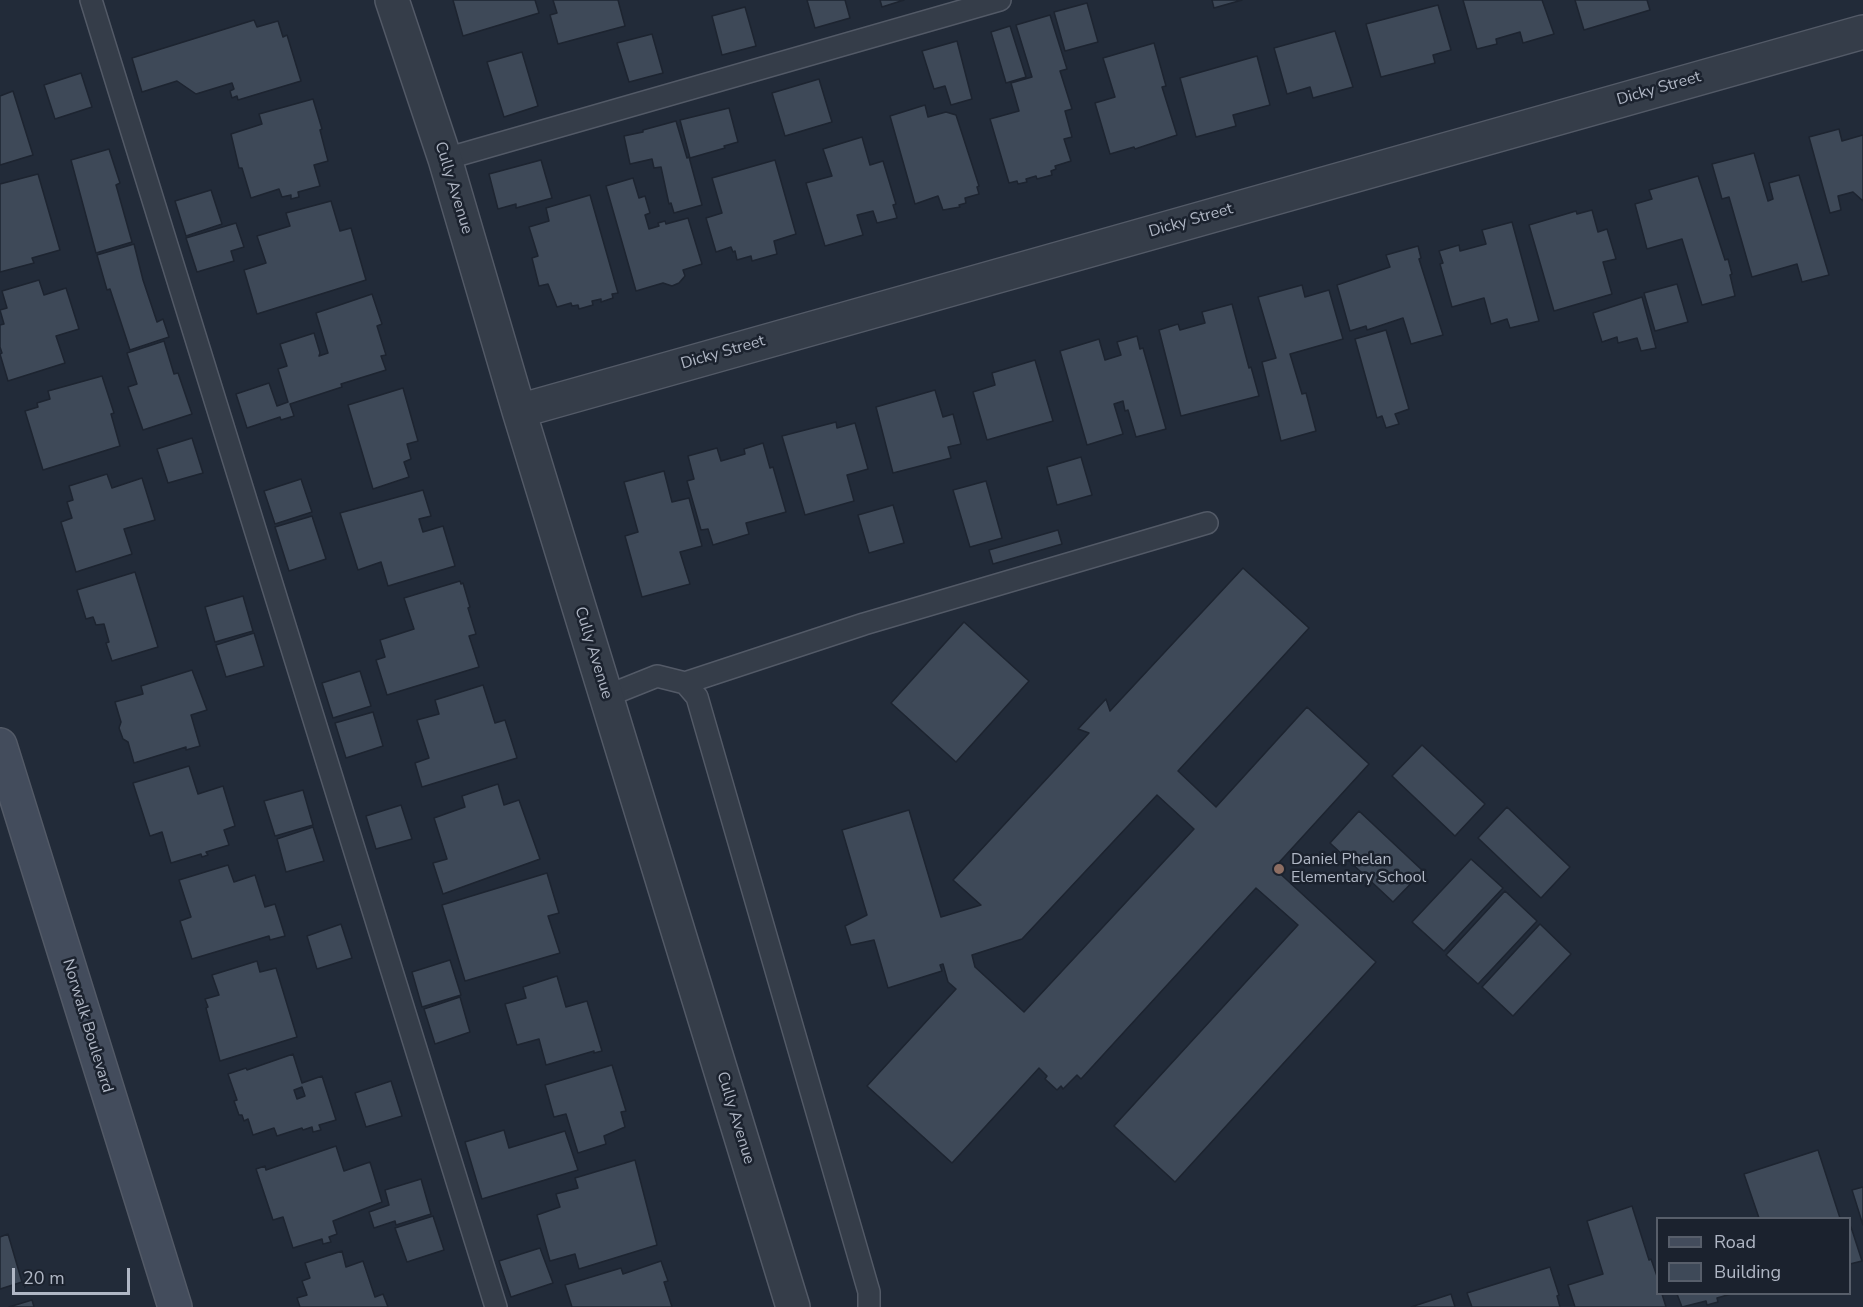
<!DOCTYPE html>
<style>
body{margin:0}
#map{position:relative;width:1863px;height:1307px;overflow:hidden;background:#222b39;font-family:"Nunito Sans",sans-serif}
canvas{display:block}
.legend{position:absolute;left:1656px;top:1217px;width:195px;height:78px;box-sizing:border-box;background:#1b222e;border:2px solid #575e6a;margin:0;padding:8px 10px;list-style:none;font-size:18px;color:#b0b7c5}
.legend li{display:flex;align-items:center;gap:12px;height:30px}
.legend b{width:30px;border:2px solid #575e6a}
.scale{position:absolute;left:12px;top:1268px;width:118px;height:27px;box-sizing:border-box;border:3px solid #b0b7c5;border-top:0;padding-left:8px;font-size:18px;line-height:21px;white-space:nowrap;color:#b0b7c5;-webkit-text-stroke:4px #1b222e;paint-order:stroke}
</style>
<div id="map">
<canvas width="1863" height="1307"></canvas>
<ul class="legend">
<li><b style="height:8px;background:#434c5c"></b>Road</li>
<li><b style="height:16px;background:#3e4958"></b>Building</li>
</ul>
<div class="scale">20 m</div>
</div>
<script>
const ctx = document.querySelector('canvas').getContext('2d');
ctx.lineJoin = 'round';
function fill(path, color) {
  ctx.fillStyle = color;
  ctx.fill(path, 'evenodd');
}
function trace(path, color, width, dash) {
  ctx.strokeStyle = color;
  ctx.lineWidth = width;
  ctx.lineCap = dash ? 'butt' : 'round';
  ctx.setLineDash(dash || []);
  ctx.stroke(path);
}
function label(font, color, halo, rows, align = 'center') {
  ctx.font = font + ' "Nunito Sans",sans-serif';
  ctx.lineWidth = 5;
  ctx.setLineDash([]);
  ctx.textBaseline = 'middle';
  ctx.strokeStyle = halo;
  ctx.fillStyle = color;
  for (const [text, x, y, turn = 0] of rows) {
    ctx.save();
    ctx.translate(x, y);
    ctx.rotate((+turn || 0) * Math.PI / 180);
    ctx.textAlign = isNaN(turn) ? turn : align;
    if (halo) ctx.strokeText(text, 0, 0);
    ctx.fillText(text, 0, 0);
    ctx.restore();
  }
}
const building = new Path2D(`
 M453 0H535L539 13 463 36Z
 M553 0H618L625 26 558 44 550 15 557 13Z
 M807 0H845L850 18 815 28Z
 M880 0H904L882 7Z
 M1212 0H1242L1214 8Z
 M1463 0H1542L1554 34 1523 43 1520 32 1496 39 1497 44 1477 49Z
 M1575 0H1647L1650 10 1584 30Z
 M1087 3 1098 42 1065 51 1054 12Z
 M1438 5 1451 50 1433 55 1435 63 1381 77 1366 24Z
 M745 7 756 46 722 55 712 16Z
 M1050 15 1067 69 1060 71 1072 109 1065 111 1072 137 1064 139 1071 161 1055 166 1056 169 1051 171 1052 175 1037 179 1036 176 1026 179 1027 182 1018 184 1017 181 1009 183 990 119 1019 111 1011 83 1032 77 1016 25Z
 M254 20 257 27 278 21 283 37 287 35 301 81 238 100 237 96 232 98 230 91 234 89 232 83 196 94 177 81 142 92 132 58Z
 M1010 26 1026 77 1006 83 991 32Z
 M1335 31 1353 87 1313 98 1310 87 1287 94 1274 48Z
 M652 34 663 73 629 82 617 43Z
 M957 41 972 99 951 105 945 86 934 89 922 51Z
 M1154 43 1166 86 1162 87 1177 135 1135 149 1134 147 1110 154 1095 103 1115 97 1103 58Z
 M522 52 538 106 504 117 487 62Z
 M1257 56 1270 105 1233 115 1236 126 1196 137 1180 78Z
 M81 73 92 107 55 119 44 85Z
 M819 79 832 122 785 136 772 93Z
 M13 91 33 155 0 165V96Z
 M313 99 322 129 320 130 328 161 314 165 320 186 298 192 299 197 291 199V195L282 197 279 189 251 198 242 168H239L231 134 262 124 259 114Z
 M925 105 928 117 946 112 956 115 979 186 977 187 979 194 965 198 966 203 959 205 960 207 943 210 938 196 915 204 890 116Z
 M729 108 738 142 724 146 725 148 690 158 680 120Z
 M676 121 687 158 689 157 702 205 674 213 671 203 669 204 661 167 654 168 652 159 630 164 624 136 643 132V130Z
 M1839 129 1842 141 1863 135V201L1853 192 1838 196 1841 210 1830 213 1809 137Z
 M862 137 870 165 883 161 896 204 893 205 897 218 877 223 873 211 857 215 863 235 825 246 806 183 832 176 823 149Z
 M109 149 120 183 116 185 132 242 96 253 71 160Z
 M1754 153 1768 201 1773 199 1769 183 1799 175 1829 275 1802 282 1797 264 1752 277 1729 197 1722 199 1712 164Z
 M541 160 552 198 516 208V204L498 209 489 174Z
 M775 160 796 234 774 241 777 254 752 261 751 256 737 260 735 251 733 252 731 247 716 252 706 218 722 213 712 178Z
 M38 174 60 250 32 258 34 263 0 272V184Z
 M1698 176 1725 260 1728 259 1732 274 1730 275 1735 296 1702 305 1682 239 1647 249 1635 204 1652 199 1649 190Z
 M633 178 639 198 645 196 650 213 645 215 649 229 659 226 658 223 665 221 666 224 688 218 702 264 683 270 685 276 679 283 672 286 663 283 636 291 606 186Z
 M211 190 222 224 186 236 175 201Z
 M590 195 618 293 612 294 613 298 601 302V299L592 301 593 305 579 309 578 305 572 306 571 303 557 307 548 284 539 286 532 258 538 256 529 227 549 221 546 208Z
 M331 201 340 231 351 228 366 280 257 314 244 270 266 263 257 236 290 226 286 213Z
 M1592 210 1598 232 1607 229 1616 259 1603 262 1612 294 1554 311 1529 225 1576 211 1577 214Z
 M1512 222 1539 321 1510 328 1507 319 1491 324 1484 298 1452 307 1440 264 1443 263 1439 251 1459 245 1460 251 1486 244 1482 230Z
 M236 223 244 247 231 251 234 261 197 272 186 238Z
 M134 244 143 280 157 322 163 319 169 337 130 350 110 289 107 290 97 255Z
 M1418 246 1421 258 1419 259 1443 335 1411 344 1403 318 1367 330 1366 326 1350 331 1337 285 1390 267 1386 255Z
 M39 280 44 295 66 288 79 329 56 336 65 363 8 381 0 354 2 353 0 347V325L4 324 0 310 7 308 2 291Z
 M1677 284 1688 322 1655 331 1644 293Z
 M1302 285 1305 297 1329 290 1343 339 1290 354 1302 394 1306 393 1316 431 1281 441 1262 362 1276 358 1258 297Z
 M372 294 382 324 377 326 386 355 381 356 386 370 341 384 342 387 290 404 294 416 281 420 280 417 247 428 236 394 269 383 277 406 288 402 278 369 287 366 280 344 314 333 320 353 319 356 328 353 316 313Z
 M1642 297 1656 348 1641 351 1637 338 1618 343 1617 337 1602 342 1593 313Z
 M1232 304 1249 368 1251 367 1259 396 1181 416 1159 330 1178 324 1180 330 1205 323 1202 312Z
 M1386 330 1409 409 1395 414 1399 424 1386 428 1382 416 1377 418 1355 339Z
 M1137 336 1140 349 1143 348 1166 429 1136 437 1128 410 1125 411 1123 401 1114 404 1123 434 1087 445 1060 351 1099 339 1105 360 1121 355 1117 342Z
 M164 341 174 374 178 373 192 414 143 430 128 387 137 384 127 353Z
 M1035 360 1053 421 987 440 973 392 995 385 992 373Z
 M102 376 114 413 111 414 120 446 43 470 25 411 38 407 37 403 50 399 48 391Z
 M403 388 418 441 407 444 411 459 404 462 409 477 373 489 348 405Z
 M935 390 943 417 953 414 961 444 948 447 951 458 893 473 876 407Z
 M836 422 837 428 855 423 868 469 847 475 854 501 805 515 782 436Z
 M192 438 203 473 168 483 157 449Z
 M763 443 770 468 773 467 786 512 746 523 749 534 713 545 708 529 701 530 687 481 694 479 688 456 717 448 721 461 745 454 744 449Z
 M1081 457 1092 495 1057 505 1047 467Z
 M664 471 672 502 689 498 702 546 680 552 690 584 642 597 625 536 638 532 624 482Z
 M107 474 112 488 142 478 155 520 124 529 132 554 76 572 61 522 72 518 67 502 73 500 69 486Z
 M301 479 312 512 275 524 264 491Z
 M986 481 1002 538 970 547 953 490Z
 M423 490 431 516 419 519 423 532 443 526 455 566 388 586 381 562 358 570 340 513Z
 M893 505 904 543 869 553 858 515Z
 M312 516 326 559 289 571 275 527Z
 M1058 530 1062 544 993 564 989 550Z
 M1243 568 1309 628 1178 771 1216 807 1307 707 1369 764 1274 868 1376 962 1175 1182 1114 1126 1298 925 1256 888 1081 1079 1077 1075 1063 1089 1061 1086 1057 1090 1045 1079 1047 1076 1039 1068 952 1163 867 1086 956 989 948 982 943 964 940 965 942 971 888 988 874 940 851 945 845 926 867 915 842 830 909 810 941 917 981 905 953 880 1089 733 1078 729 1106 699 1110 711ZM1157 795 1194 829 1024 1012 975 967 972 955 1022 939Z
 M135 572 158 647 112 661 106 643 109 642 104 624 96 625 93 617 86 619 77 590Z
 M460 581 461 584 463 583 470 607 468 608 476 634 469 636 479 667 387 695 376 660 385 657 380 640 414 629 404 598Z
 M243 596 253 631 215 642 205 607Z
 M964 622 1029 681 956 762 891 703Z
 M254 633 264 666 226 677 216 645Z
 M192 670 207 710 191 715 200 746 186 750V747L134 763 128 742 123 739 119 728 121 722 115 702 143 694 141 686Z
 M360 671 371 706 333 718 322 683Z
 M483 685 495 723 505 720 517 758 422 787 415 763 429 758 417 720 439 714 435 700Z
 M373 712 383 746 346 758 335 723Z
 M1422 745 1485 804 1455 836 1392 776Z
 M189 766 198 794 223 786 235 826 224 830 229 845 206 852 208 855 202 857 201 854 171 863 162 832 150 836 133 783Z
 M498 784 504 805 519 800 540 859 443 894 433 863 447 859 434 818 465 807 462 796Z
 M303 790 313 825 275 836 264 801Z
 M401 805 412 839 376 849 366 816Z
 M1507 807 1570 867 1541 898 1478 838Z
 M1359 811 1423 871 1393 902 1330 843Z
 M313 827 324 861 286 872 277 839Z
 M1471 859 1503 888 1444 951 1412 922Z
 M228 865 234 882 255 875 265 907 275 904 285 936 270 940 269 936 192 959 180 921 191 917 179 880Z
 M547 873 559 913 548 916 560 953 465 981 442 905Z
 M1505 891 1537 921 1478 984 1446 955Z
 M341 924 352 958 317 969 307 936Z
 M1540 924 1571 954 1513 1016 1482 987Z
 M450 960 461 995 422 1007 412 972Z
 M257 961 260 972 276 968 297 1037 220 1061 206 1008 208 1007 205 999 219 995 212 975Z
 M557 976 566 1007 587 1001 602 1051 594 1053V1051L546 1065 539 1039 517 1045 505 1004 526 998 523 987Z
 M460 997 470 1032 435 1044 424 1009Z
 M293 1054 302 1083 322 1076 336 1120 319 1125 321 1130 313 1132 312 1127 303 1130 302 1128 277 1136 274 1128 253 1135 248 1119 244 1121 242 1115H239L234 1101 237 1100 228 1074 246 1068 247 1070ZM302 1087 305 1096 297 1099 294 1090Z
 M612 1065 626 1111 621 1112 625 1127 604 1136 606 1144 578 1153 566 1114 554 1117 545 1085Z
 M391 1081 402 1116 366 1127 355 1093Z
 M504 1130 509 1148 565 1131 578 1170 482 1199 465 1142Z
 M336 1146 344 1171 370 1162 382 1202 333 1221 337 1234 329 1237 331 1242 323 1244 322 1239 293 1248 283 1217 273 1220 256 1169 265 1166 266 1170Z
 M1818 1150 1840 1218H1759L1744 1174Z
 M635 1160 657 1245 579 1269 575 1254 550 1261 537 1215 560 1207 556 1194 578 1188 575 1178Z
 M421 1179 431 1214 396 1225 395 1221 374 1228 369 1212 389 1205 385 1190Z
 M1863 1187V1225L1852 1190Z
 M1632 1206 1649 1260 1651 1259 1658 1279V1294H1662L1666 1307H1575L1568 1285 1603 1274 1587 1221Z
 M433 1216 444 1250 407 1262 395 1228Z
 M1850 1227H1851L1862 1261 1850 1264Z
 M8 1234 22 1282 0 1289V1237Z
 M540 1248 553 1283 511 1297 499 1261Z
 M342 1251 346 1267 363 1261 375 1297 383 1294 388 1307H300L297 1298 307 1295 302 1281 310 1278 305 1263Z
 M661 1261 668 1281 664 1282 672 1307H572L565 1285 621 1268 623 1274Z
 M1550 1267 1559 1295 1557 1296 1560 1307H1472L1467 1293Z
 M1451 1294 1455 1307H1411Z
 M1677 1294H1731L1717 1298 1718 1302 1707 1305 1706 1301 1682 1307Z
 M32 1300 34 1307H9Z`);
fill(building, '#3e4958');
trace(building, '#1d2430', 1.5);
const lane = new Path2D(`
 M91 0 496 1307
 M445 159 1000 0
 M685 683 864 624 1207 523
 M607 696 657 676 685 683 697 697 869 1292V1307`);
const street = new Path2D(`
 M392 0 445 159 519 411 793 1307
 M519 411 1863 32`);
const secondary = new Path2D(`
 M0 745 175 1307`);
trace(lane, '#535a67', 24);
trace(street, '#535a67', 36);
trace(secondary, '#535a67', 36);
trace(lane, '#353d49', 21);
trace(street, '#353d49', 33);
trace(secondary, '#434c5c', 33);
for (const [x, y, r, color] of [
 [1279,869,6,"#8d6e63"]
]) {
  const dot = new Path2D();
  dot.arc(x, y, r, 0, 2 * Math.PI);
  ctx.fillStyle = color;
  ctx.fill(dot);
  trace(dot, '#1b222e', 2);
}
label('16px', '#b0b7c5', '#1b222e', [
 ["Dicky Street",1659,89,-16],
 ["Cully Avenue",453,188,73],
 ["Dicky Street",1191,221,-16],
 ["Dicky Street",723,353,-16],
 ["Cully Avenue",593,653,73],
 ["Norwalk Boulevard",87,1026,73],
 ["Cully Avenue",735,1118,73]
]);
label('16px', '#b0b7c5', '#1b222e', [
 ["Daniel Phelan",1291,860],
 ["Elementary School",1291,878]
], 'left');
</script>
